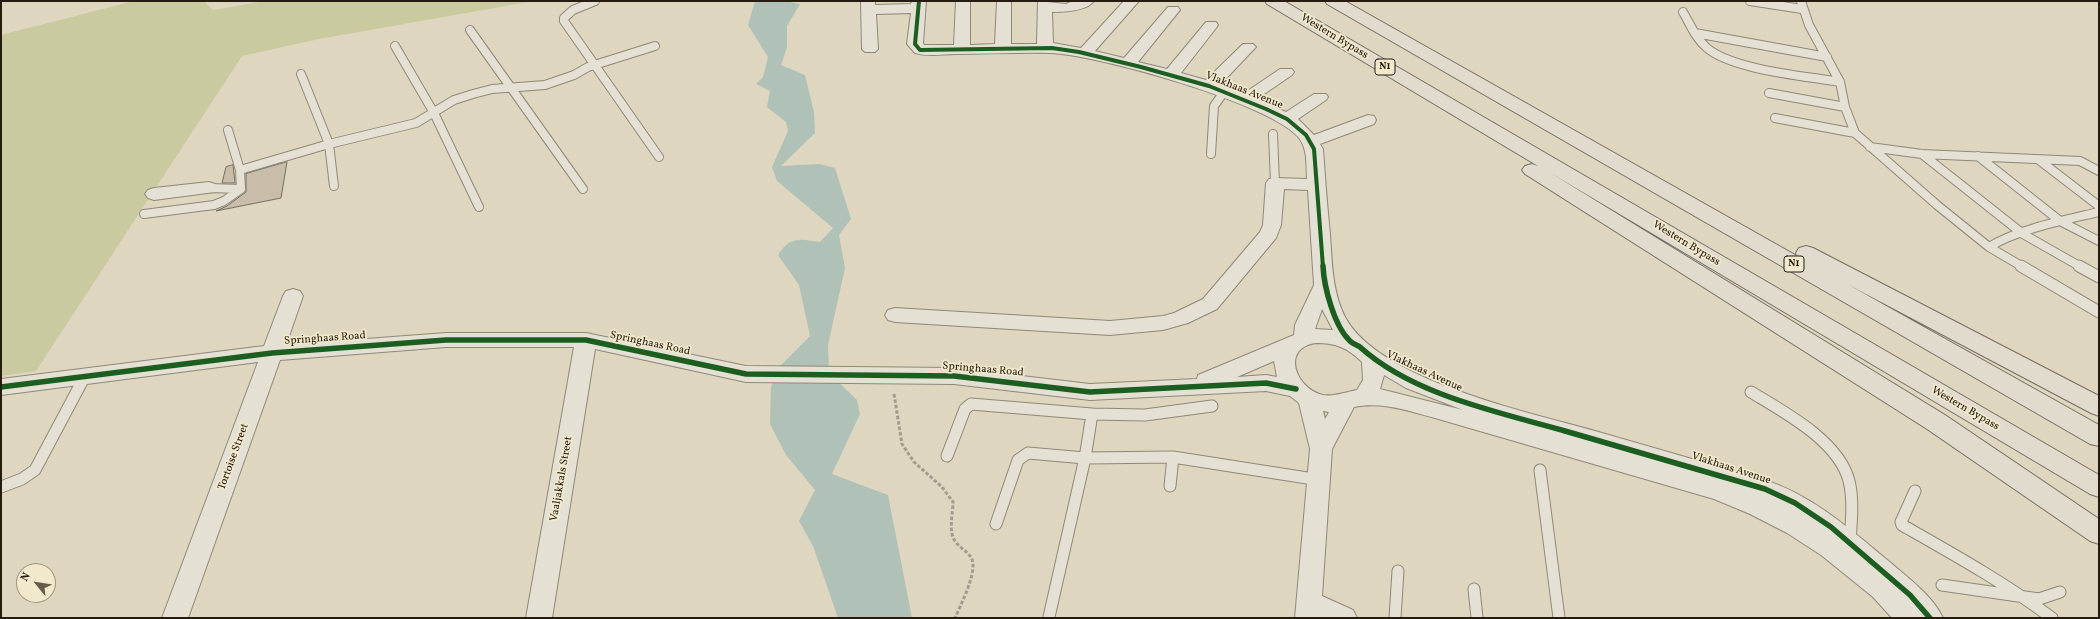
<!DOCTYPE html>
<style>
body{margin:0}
#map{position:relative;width:2100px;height:619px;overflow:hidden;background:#ded6be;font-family:Vollkorn,serif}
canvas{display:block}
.frame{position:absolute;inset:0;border:2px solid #251b0e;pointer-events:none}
.north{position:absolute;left:16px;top:563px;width:40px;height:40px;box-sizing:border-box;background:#f2e8cc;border:1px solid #a09680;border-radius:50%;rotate:300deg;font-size:11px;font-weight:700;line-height:16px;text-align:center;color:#251b0e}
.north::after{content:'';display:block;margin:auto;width:14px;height:18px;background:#665c4c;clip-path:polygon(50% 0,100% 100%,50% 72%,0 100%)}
</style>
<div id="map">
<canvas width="2100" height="619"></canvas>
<div class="frame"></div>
<div class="north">N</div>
</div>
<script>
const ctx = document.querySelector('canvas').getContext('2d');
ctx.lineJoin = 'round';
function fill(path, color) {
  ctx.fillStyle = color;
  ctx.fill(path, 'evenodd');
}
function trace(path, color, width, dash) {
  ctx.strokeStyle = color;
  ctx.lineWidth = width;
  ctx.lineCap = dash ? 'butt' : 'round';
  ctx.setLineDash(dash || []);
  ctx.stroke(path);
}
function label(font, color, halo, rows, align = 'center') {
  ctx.font = font + ' Vollkorn,serif';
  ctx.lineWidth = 3.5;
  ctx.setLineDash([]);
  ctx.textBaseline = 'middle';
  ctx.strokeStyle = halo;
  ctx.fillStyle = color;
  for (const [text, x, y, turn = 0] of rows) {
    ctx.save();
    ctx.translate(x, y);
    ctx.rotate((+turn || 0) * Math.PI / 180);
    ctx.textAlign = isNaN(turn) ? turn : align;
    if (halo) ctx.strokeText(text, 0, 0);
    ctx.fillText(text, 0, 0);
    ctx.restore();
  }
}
fill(new Path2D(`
 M134 1H204L213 10 265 1H534L319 39 242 56 36 371 1 376V35Z`), '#cacaa1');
fill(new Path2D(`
 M755 1H785L800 4 787 26V47L781 65 805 75 814 112 815 133 781 166 819 164 835 168 851 219 839 235 845 268 828 345 829 373 857 400 860 414 832 474 888 495 912 618H838L813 546 799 521 815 490 786 455 770 424 771 387 779 367 810 336 799 285 778 255C790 236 800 239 820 242L833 228 777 181 772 167 788 131 786 122 767 107 770 91 756 84 763 77 768 57 748 25Z`), '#b0c2b8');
const building = new Path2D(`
 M287 162 281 198 216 211 227 206 246 192V174Z
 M233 165 235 183H222L226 167Z`);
fill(building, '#c9bca8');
trace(building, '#746f61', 1);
const serviceFar1 = new Path2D(`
 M595 1 573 10 564 18V21L659 157
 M1750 1 1802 9
 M1801 1 1809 25 1840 82 1845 107 1855 133 1937 205 1989 247 2023 267
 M1683 12C1690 24 1696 39 1707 48 1733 70 1806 76 1840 82
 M470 30 583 189
 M1695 33 1827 57
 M395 46 434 113 479 207
 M301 74 329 144 334 186
 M1769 93 1845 107
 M1775 118 1855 133
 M228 130 240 170 241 189
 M1273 134 1275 183
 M1870 147 1922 154 2080 161 2099 171
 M1211 154 1214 106 1224 92
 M1922 154 2023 234 2081 267
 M1978 156 2060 221 2099 241
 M2039 160 2099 206
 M240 170 329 144 416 123 454 100 473 94 492 89 545 85 574 75 588 67 655 46
 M209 188 241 189
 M144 214 214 205 224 201 241 189
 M1989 247C2018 229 2065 220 2099 212`);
const service = new Path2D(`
 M2021 266 2099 312
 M2079 266 2099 277
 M1751 392C1784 412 1839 441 1849 481 1854 501 1851 523 1850 543
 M947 456 965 409 971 404 1092 414 1145 415 1212 406
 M1540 470 1559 618
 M1170 486 1173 457
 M1 487 22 479 35 470 85 376
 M1915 491 1901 522 1902 525C1953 554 2005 583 2052 618
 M996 524 1018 460 1028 453 1085 458 1173 457 1320 480
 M1942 585 2039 599 2060 592
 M1474 589 1477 618
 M1049 617 1085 458 1092 414
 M1395 618 1398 571`);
const minor = new Path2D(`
 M861 1H875V5L911 4 912 1H926L923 43 924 45H954L956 1H970V45L995 44 997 1H1011V44H1037L1038 1 1066 4 1073 1H1094C1087 11 1064 12 1052 12L1053 43 1081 48 1124 1H1139L1095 51 1124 58 1168 7H1178L1180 10 1138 62 1167 69 1206 22H1216L1218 25 1216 28 1181 73 1206 80 1243 44H1253L1256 47 1220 85 1243 94 1280 69H1292L1294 72 1292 75 1257 99 1286 112 1314 94H1326L1328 97 1326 100 1298 119 1314 135 1368 115 1374 116 1376 120 1374 124 1320 144 1323 149C1325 177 1327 205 1330 234 1332 262 1332 291 1345 317 1378 380 1528 412 1595 431 1652 447 1708 464 1765 480 1814 496 1852 531 1891 563 1909 579 1932 595 1943 618H1892L1873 597 1821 555 1787 533 1750 514 1714 499 1435 418C1409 411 1381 401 1354 407L1332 449 1322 596 1353 610 1357 618H1295L1310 449 1299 403 1290 396 1266 391 1090 400 954 384 746 382 595 349 552 618H526L574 347H446L280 360 188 618H162L258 362 1 395V379L264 346 283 296 286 291 293 289 300 291 303 296 286 345 446 333H586L746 366 954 368 1090 384 1197 379 1198 375 1294 335 1295 325 1314 285 1308 190 1284 189 1281 225 1276 238 1217 309 1188 323 1163 330 1110 335 895 322 888 320 885 315 888 310 895 308 1110 321 1163 316 1174 313 1203 299 1260 232 1263 225 1266 183 1269 179 1275 178 1307 179C1306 165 1308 150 1299 138 1273 104 1095 54 1050 53 1019 52 988 54 957 54 943 54 928 57 915 53L907 44 911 13 876 14 878 49 875 52H865L862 49ZM1322 309 1333 330 1315 329ZM1316 343C1336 343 1348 348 1362 362L1363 380 1357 390C1346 392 1334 397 1323 395 1296 389 1280 348 1316 343ZM1274 361 1277 377 1266 375 1237 377ZM1384 375 1406 388 1463 410 1380 389ZM1323 411 1329 412 1325 419Z
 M209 182 215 184 218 188 215 192 154 200 148 198 145 194 148 190 154 188Z`);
const motorway = new Path2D(`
 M1265 1H1284L2099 475V497L2090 494 1549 172 1945 415 2099 519V544L2090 541 1927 429 1525 174 1522 170 1525 166 1532 164 1538 166 1267 4Z
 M1325 1H1345L1797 256 1796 253 1799 248 1806 246 1813 248 2099 396V416L2091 413 1847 284 2099 425V446L2090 444 1327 4Z`);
trace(serviceFar1, '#8e8879', 10);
trace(service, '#8e8879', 13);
trace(minor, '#8e8879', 2);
trace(motorway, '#746f61', 2);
trace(new Path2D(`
 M894 394 902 444 914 462 942 487 953 502C953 514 948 531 955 541 961 550 973 553 973 565 973 581 961 604 955 618`), '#a19c92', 3, [3.5, 2]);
trace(serviceFar1, '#e5e0d4', 8);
trace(service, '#e5e0d4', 11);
fill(minor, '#e5e0d4');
fill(motorway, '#e0dbcd');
trace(new Path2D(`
 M919 1 915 44 920 50 1052 48 1079 52 1141 67 1209 86 1266 109 1287 119 1306 135 1314 149 1323 267`), '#1b5e20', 4);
trace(new Path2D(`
 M1323 266C1324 287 1334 326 1350 341 1353 344 1357 345 1360 347 1413 395 1498 412 1565 431 1632 450 1698 470 1765 489L1795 503 1831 527 1910 595 1930 618
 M1 387 272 353 446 340H586L746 374 954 376 1090 392 1266 383 1296 389`), '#1b5e20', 5.5);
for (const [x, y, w] of [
 [1385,67,20],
 [1794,264,20]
]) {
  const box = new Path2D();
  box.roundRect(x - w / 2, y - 8, w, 16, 3);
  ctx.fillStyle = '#f2e8cc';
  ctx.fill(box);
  trace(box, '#251b0e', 1);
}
label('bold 10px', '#251b0e', null, [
 ["N1",1385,67],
 ["N1",1794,264]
]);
label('11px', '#251b0e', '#f2e8cc', [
 ["Western Bypass",1334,37,31],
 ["Vlakhaas Avenue",1244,91,22],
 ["Western Bypass",1686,244,31],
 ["Springhaas Road",325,339,-4],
 ["Springhaas Road",650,344,12],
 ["Springhaas Road",983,370,5],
 ["Vlakhaas Avenue",1424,372,25],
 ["Western Bypass",1965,409,30],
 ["Tortoise Street",234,457,-70],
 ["Vlakhaas Avenue",1731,469,18],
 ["Vaaljakkals Street",562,479,-80]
]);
</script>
